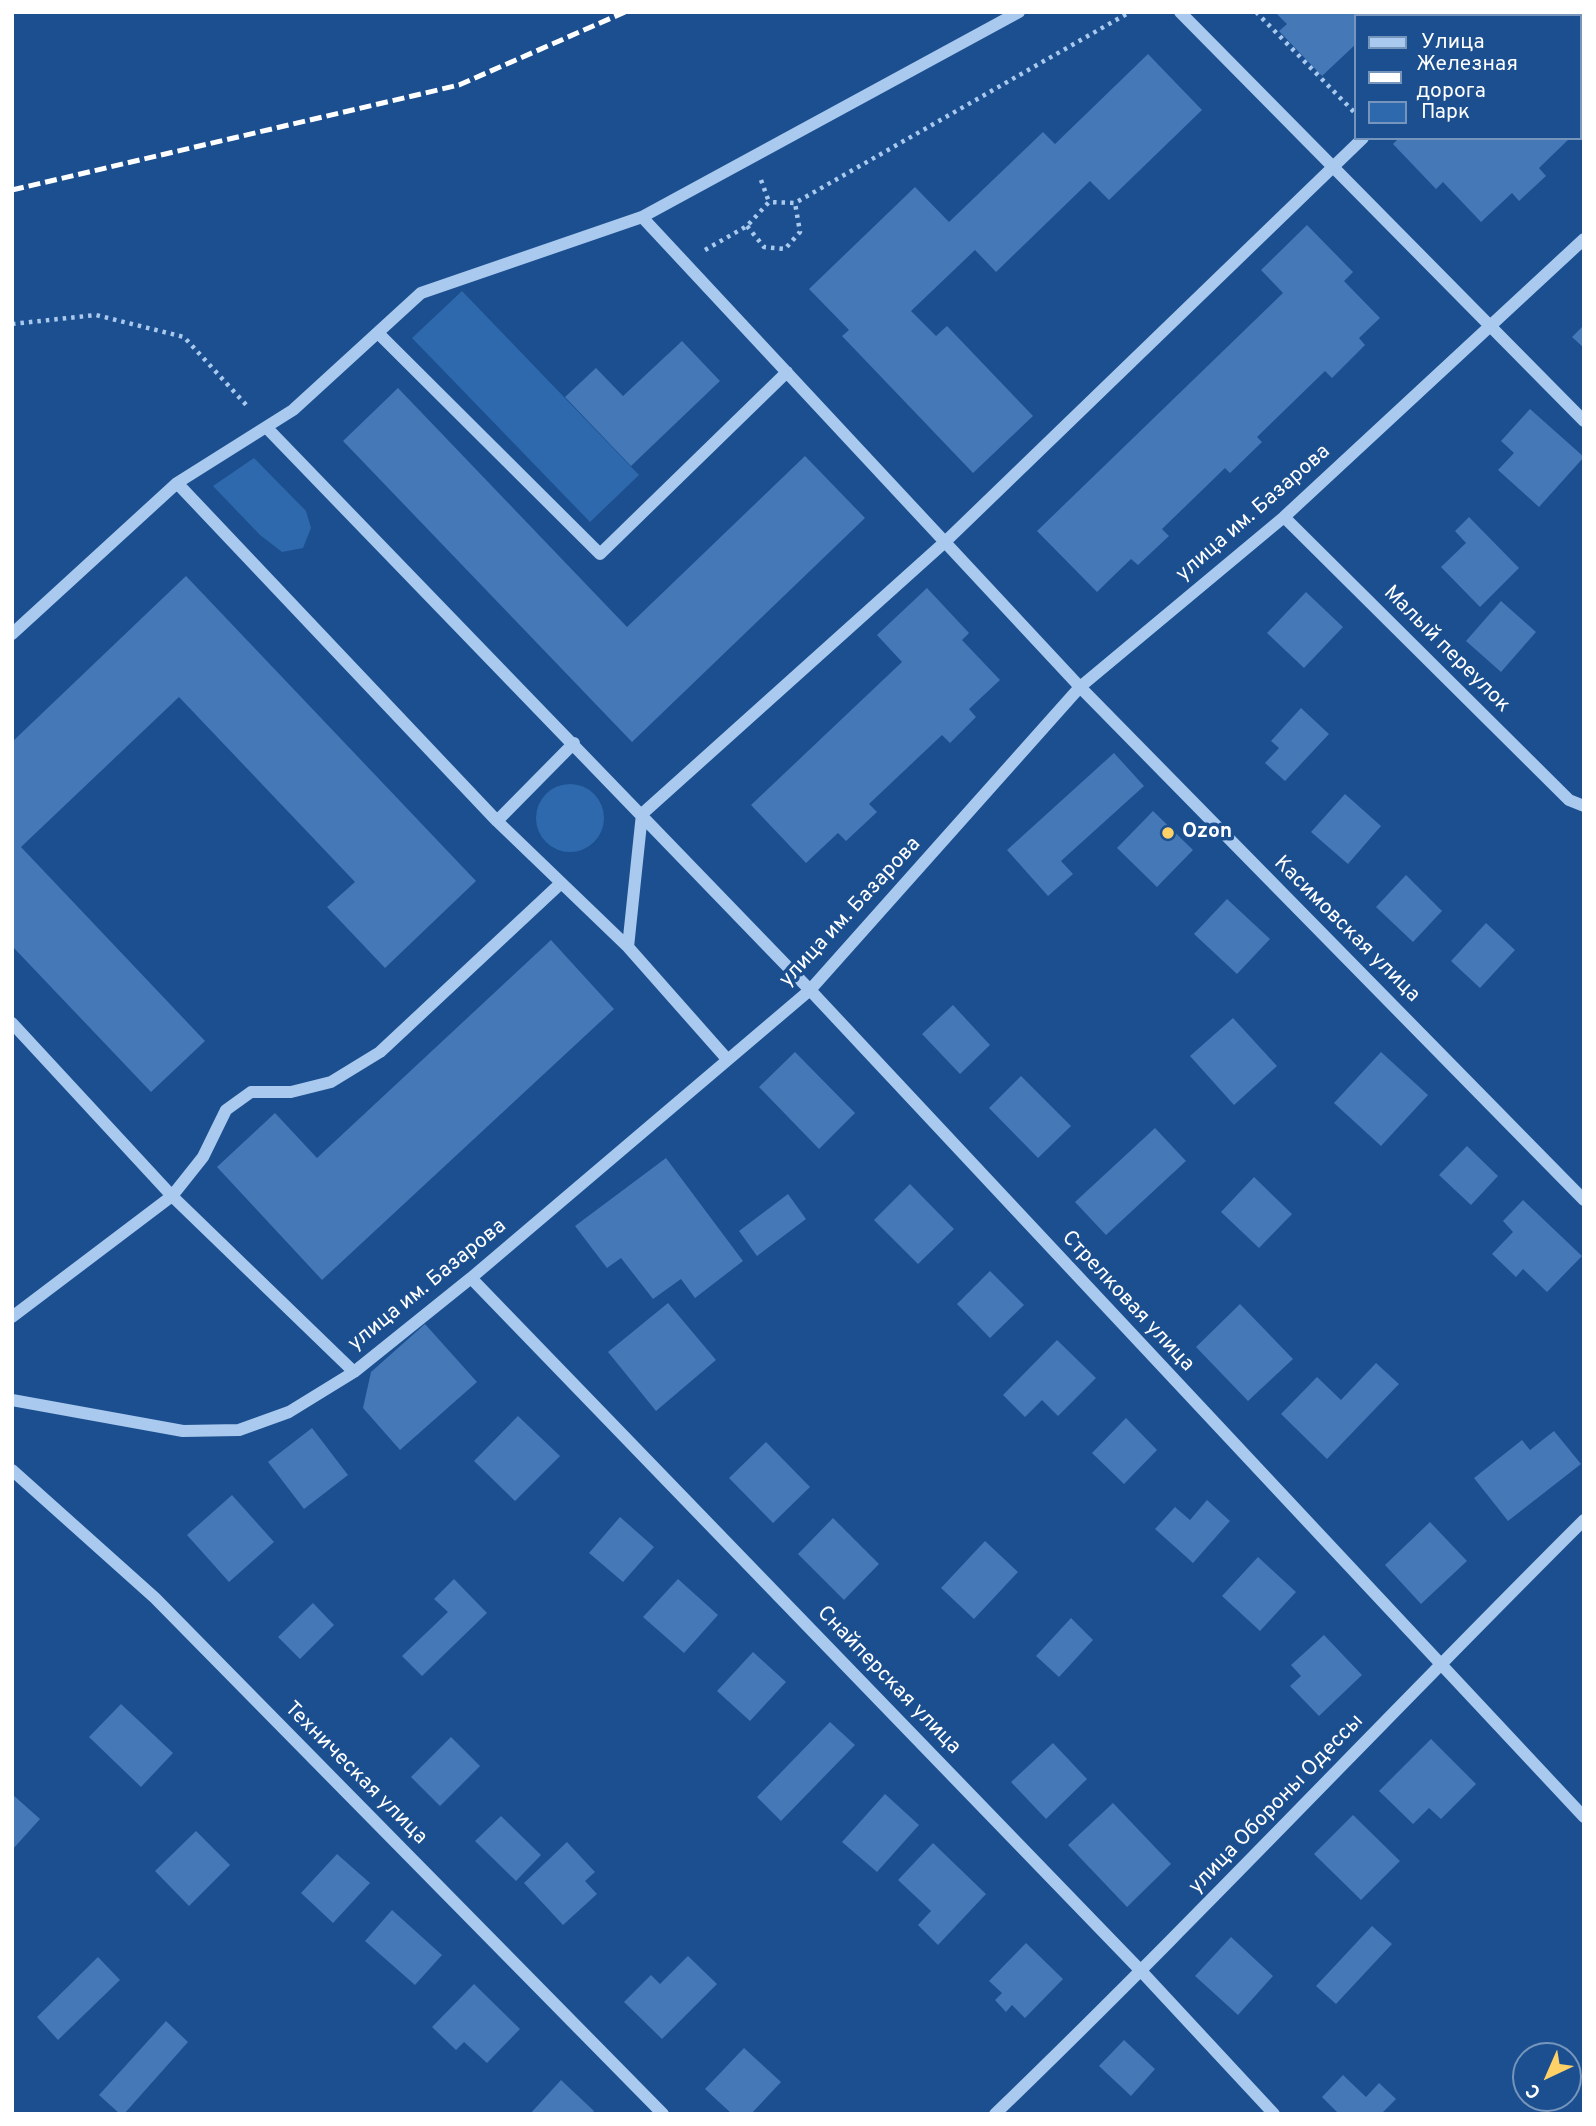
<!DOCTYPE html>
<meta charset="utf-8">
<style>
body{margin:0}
#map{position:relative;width:1596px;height:2126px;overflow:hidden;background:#1b4f8f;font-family:Overpass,sans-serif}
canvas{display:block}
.frame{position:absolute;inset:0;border:14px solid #fff;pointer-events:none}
.legend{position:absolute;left:1354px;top:14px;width:228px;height:126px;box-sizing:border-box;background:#1b4f8f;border:2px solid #7695bc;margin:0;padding:9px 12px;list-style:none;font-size:21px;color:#fff}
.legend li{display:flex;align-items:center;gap:14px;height:35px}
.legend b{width:35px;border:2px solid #7695bc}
.north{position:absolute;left:1512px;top:2042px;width:70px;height:70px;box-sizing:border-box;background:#1b4f8f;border:2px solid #7695bc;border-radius:50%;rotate:224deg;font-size:19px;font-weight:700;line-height:28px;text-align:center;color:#fff}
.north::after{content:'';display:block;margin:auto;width:24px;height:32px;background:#ffd166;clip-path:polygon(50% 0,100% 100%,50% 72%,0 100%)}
</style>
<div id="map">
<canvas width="1596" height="2126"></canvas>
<div class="frame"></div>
<ul class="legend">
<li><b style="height:9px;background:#a9c9ee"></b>Улица</li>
<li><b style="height:9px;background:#fff"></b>Железная дорога</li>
<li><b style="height:19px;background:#2e69ad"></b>Парк</li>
</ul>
<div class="north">С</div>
</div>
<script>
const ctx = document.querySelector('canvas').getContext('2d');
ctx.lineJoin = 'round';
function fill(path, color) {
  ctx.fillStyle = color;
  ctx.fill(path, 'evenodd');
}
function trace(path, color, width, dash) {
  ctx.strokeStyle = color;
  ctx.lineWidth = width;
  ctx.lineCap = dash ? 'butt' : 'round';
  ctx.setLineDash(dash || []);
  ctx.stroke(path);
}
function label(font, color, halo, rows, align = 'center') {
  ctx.font = font + ' Overpass,sans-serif';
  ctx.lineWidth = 7;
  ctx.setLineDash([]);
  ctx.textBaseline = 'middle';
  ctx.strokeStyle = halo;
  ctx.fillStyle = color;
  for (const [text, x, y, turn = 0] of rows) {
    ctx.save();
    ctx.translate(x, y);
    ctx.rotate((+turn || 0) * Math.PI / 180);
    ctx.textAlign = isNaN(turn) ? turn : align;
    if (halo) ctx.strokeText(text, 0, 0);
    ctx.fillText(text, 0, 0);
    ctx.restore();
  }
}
fill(new Path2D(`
 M462 291 639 475 590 522 412 338Z
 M254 458 306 511 311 528 303 548 282 552 260 535 213 486Z
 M536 818a34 34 0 1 1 68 0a34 34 0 1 1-68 0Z`), '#2e69ad');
fill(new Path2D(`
 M1275 12H1357L1360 16H1356V44L1322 76 1279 31 1287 24Z
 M1584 15V126L1580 129V18Z
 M1148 54 1202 110 1109 200 1090 181 996 272 975 250 911 311 936 336 947 326 1033 416 973 473 842 336 849 330 809 289 915 187 949 222 1043 132 1055 144Z
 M1399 138H1570L1539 168 1546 176 1519 201 1512 193 1481 222 1443 182 1436 189 1393 144Z
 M1307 225 1353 272 1344 281 1380 318 1359 338 1365 345 1332 378 1325 371 1257 437 1262 442 1230 473 1225 468 1162 529 1169 536 1138 565 1131 559 1097 592 1037 531 1283 293 1261 270Z
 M1584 325V348L1572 337Z
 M682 341 720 381 631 466 565 397 596 368 623 396Z
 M398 388 627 627 805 456 865 518 632 742 343 441Z
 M1530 409 1584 457 1539 507 1498 470 1514 453 1501 441Z
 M1469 517 1519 568 1480 607 1441 567 1466 543 1455 531Z
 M186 576 476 881 385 968 327 907 355 882 179 697 21 847 205 1041 151 1092 12 946V742Z
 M927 588 969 633 962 640 1000 680 969 709 976 717 950 743 942 735 869 804 877 812 846 841 838 833 806 863 751 805 902 662 877 635Z
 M1306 592 1343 627 1304 668 1267 633Z
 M1501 601 1536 632 1501 672 1466 641Z
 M1301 708 1329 734 1285 781 1265 763 1279 748 1271 741Z
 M1114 753 1144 786 1061 861 1073 874 1048 896 1007 850Z
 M1345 794 1381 826 1348 864 1311 832Z
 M1153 811 1193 850 1157 887 1117 848Z
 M1406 875 1442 911 1413 942 1376 907Z
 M1227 899 1270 939 1237 974 1194 934Z
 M1486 923 1515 950 1480 988 1451 961Z
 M551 940 614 1009 322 1280 217 1167 275 1113 317 1158Z
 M953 1005 990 1045 960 1074 922 1034Z
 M1233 1018 1277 1066 1234 1105 1190 1056Z
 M795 1052 855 1113 819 1149 759 1087Z
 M1381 1052 1428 1095 1381 1146 1334 1103Z
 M1021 1076 1071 1126 1038 1158 989 1108Z
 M1155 1128 1186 1161 1106 1235 1075 1202Z
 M1467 1146 1498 1176 1471 1205 1439 1175Z
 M666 1158 743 1261 695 1298 681 1279 653 1299 621 1258 607 1268 575 1226Z
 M1254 1177 1292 1214 1259 1248 1221 1212Z
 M910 1184 954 1229 918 1264 874 1220Z
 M788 1194 806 1219 757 1256 739 1231Z
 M1523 1200 1582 1256 1547 1292 1523 1269 1516 1277 1492 1254 1513 1232 1503 1221Z
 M990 1271 1024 1305 990 1338 957 1304Z
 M668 1303 716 1360 656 1411 608 1352Z
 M1240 1304 1293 1359 1248 1401 1196 1347Z
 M425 1324 477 1382 400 1450 363 1408 371 1372Z
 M1057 1340 1096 1378 1058 1416 1042 1400 1025 1417 1003 1395Z
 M1376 1363 1399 1384 1327 1459 1281 1414 1317 1377 1341 1400Z
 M518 1416 560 1456 515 1501 474 1461Z
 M1126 1418 1157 1450 1124 1484 1092 1453Z
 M312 1428 348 1475 304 1509 268 1462Z
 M1554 1431 1581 1464 1508 1521 1474 1478 1522 1440 1530 1450Z
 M766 1442 810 1487 773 1523 729 1478Z
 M232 1495 274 1542 229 1582 187 1535Z
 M1207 1500 1230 1521 1193 1563 1155 1529 1175 1507 1190 1520Z
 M620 1517 654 1547 623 1582 589 1553Z
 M833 1518 879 1564 844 1600 798 1554Z
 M1430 1522 1467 1561 1421 1604 1385 1565Z
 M985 1541 1018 1572 974 1619 941 1588Z
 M1258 1557 1296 1592 1260 1631 1222 1596Z
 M454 1579 487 1613 422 1676 402 1656 448 1612 434 1599Z
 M678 1579 718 1615 684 1653 643 1617Z
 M313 1603 334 1625 300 1659 278 1637Z
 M1071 1618 1093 1640 1059 1677 1036 1656Z
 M1324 1635 1362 1675 1319 1716 1290 1686 1301 1676 1291 1665Z
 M753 1652 786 1682 750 1721 717 1691Z
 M121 1704 173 1753 141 1787 89 1737Z
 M830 1722 855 1745 781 1821 757 1797Z
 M451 1737 480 1766 440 1806 411 1777Z
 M1431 1739 1476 1784 1441 1819 1429 1808 1413 1824 1379 1791Z
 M1053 1743 1087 1779 1046 1819 1011 1782Z
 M12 1794 40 1819 12 1850Z
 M885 1794 919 1825 877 1872 842 1842Z
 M1113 1803 1171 1864 1127 1907 1068 1845Z
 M1353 1815 1400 1861 1361 1900 1314 1854Z
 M501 1816 541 1855 516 1881 475 1841Z
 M196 1831 230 1865 189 1906 155 1871Z
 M567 1842 595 1872 585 1881 597 1894 563 1925 524 1883Z
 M933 1843 986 1894 938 1945 918 1925 931 1911 898 1880Z
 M337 1854 370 1883 333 1923 301 1893Z
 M392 1910 442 1955 415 1985 365 1941Z
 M1372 1926 1392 1944 1336 2004 1316 1986Z
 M1231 1937 1273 1976 1238 2015 1195 1976Z
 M1026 1943 1063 1979 1025 2018 1012 2005 1006 2012 995 2000 1002 1993 989 1981Z
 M688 1956 717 1984 662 2039 624 2002 651 1975 660 1984Z
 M98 1957 120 1980 58 2040 37 2017Z
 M474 1984 520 2029 487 2063 464 2042 456 2050 432 2027Z
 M166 2021 188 2042 124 2114H120L99 2095Z
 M1124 2040 1155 2069 1131 2096 1099 2066Z
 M744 2048 781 2082 751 2114H732L705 2089Z
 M1343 2075 1366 2097 1379 2083 1396 2099 1381 2114H1339L1322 2097Z
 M561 2080 594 2111 591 2114H530Z`), '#4478b7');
trace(new Path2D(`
 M1256 12 1356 114
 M761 180 769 202
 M747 226 764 247 785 249 800 232 795 203
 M705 250 747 226 769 202 795 203 1130 12
 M12 324 96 315 184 337 249 408`), '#a9c9ee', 4.5, [3.5, 5]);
trace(new Path2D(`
 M1180 12 1584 421
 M1489 16 1493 12
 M642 217 1080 687 1584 1200
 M378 333 600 554 787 372
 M266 427 810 990 1584 1817
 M177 483 497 821 628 947 727 1059
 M1284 517 1569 800 1584 806
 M12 634 177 483 293 410 421 293 642 217 1019 12
 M497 821 574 743
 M628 947 642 814 946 541 1363 138
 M12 1023 172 1196 354 1372
 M471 1278 1142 1972 1274 2114
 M12 1317 172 1196 203 1157 226 1110 251 1092H291L331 1082 380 1052 560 884
 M12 1400 183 1431 239 1430 289 1412 354 1372 471 1278 810 990 1080 687 1284 517 1584 239
 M12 1470 155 1598 663 2114
 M995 2114C1196 1920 1386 1717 1584 1520`), '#a9c9ee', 12);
trace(new Path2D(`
 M12 190 459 85 625 12`), '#fff', 5, [12, 5]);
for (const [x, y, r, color] of [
 [1168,833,7,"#ffd166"]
]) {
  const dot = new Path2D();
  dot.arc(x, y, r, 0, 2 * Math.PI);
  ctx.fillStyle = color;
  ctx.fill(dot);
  trace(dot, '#1b4f8f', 2.5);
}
label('21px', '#fff', '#1b4f8f', [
 ["улица им. Базарова",1254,514,-41],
 ["Малый переулок",1446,650,45],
 ["улица им. Базарова",851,913,-47],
 ["Касимовская улица",1346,930,45],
 ["улица им. Базарова",428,1286,-39],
 ["Стрелковая улица",1127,1302,47],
 ["Снайперская улица",888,1681,46],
 ["Техническая улица",355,1774,45],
 ["улица Обороны Одессы",1277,1805,-46]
]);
label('bold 21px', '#fff', '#1b4f8f', [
 ["Ozon",1182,833]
], 'left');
</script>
